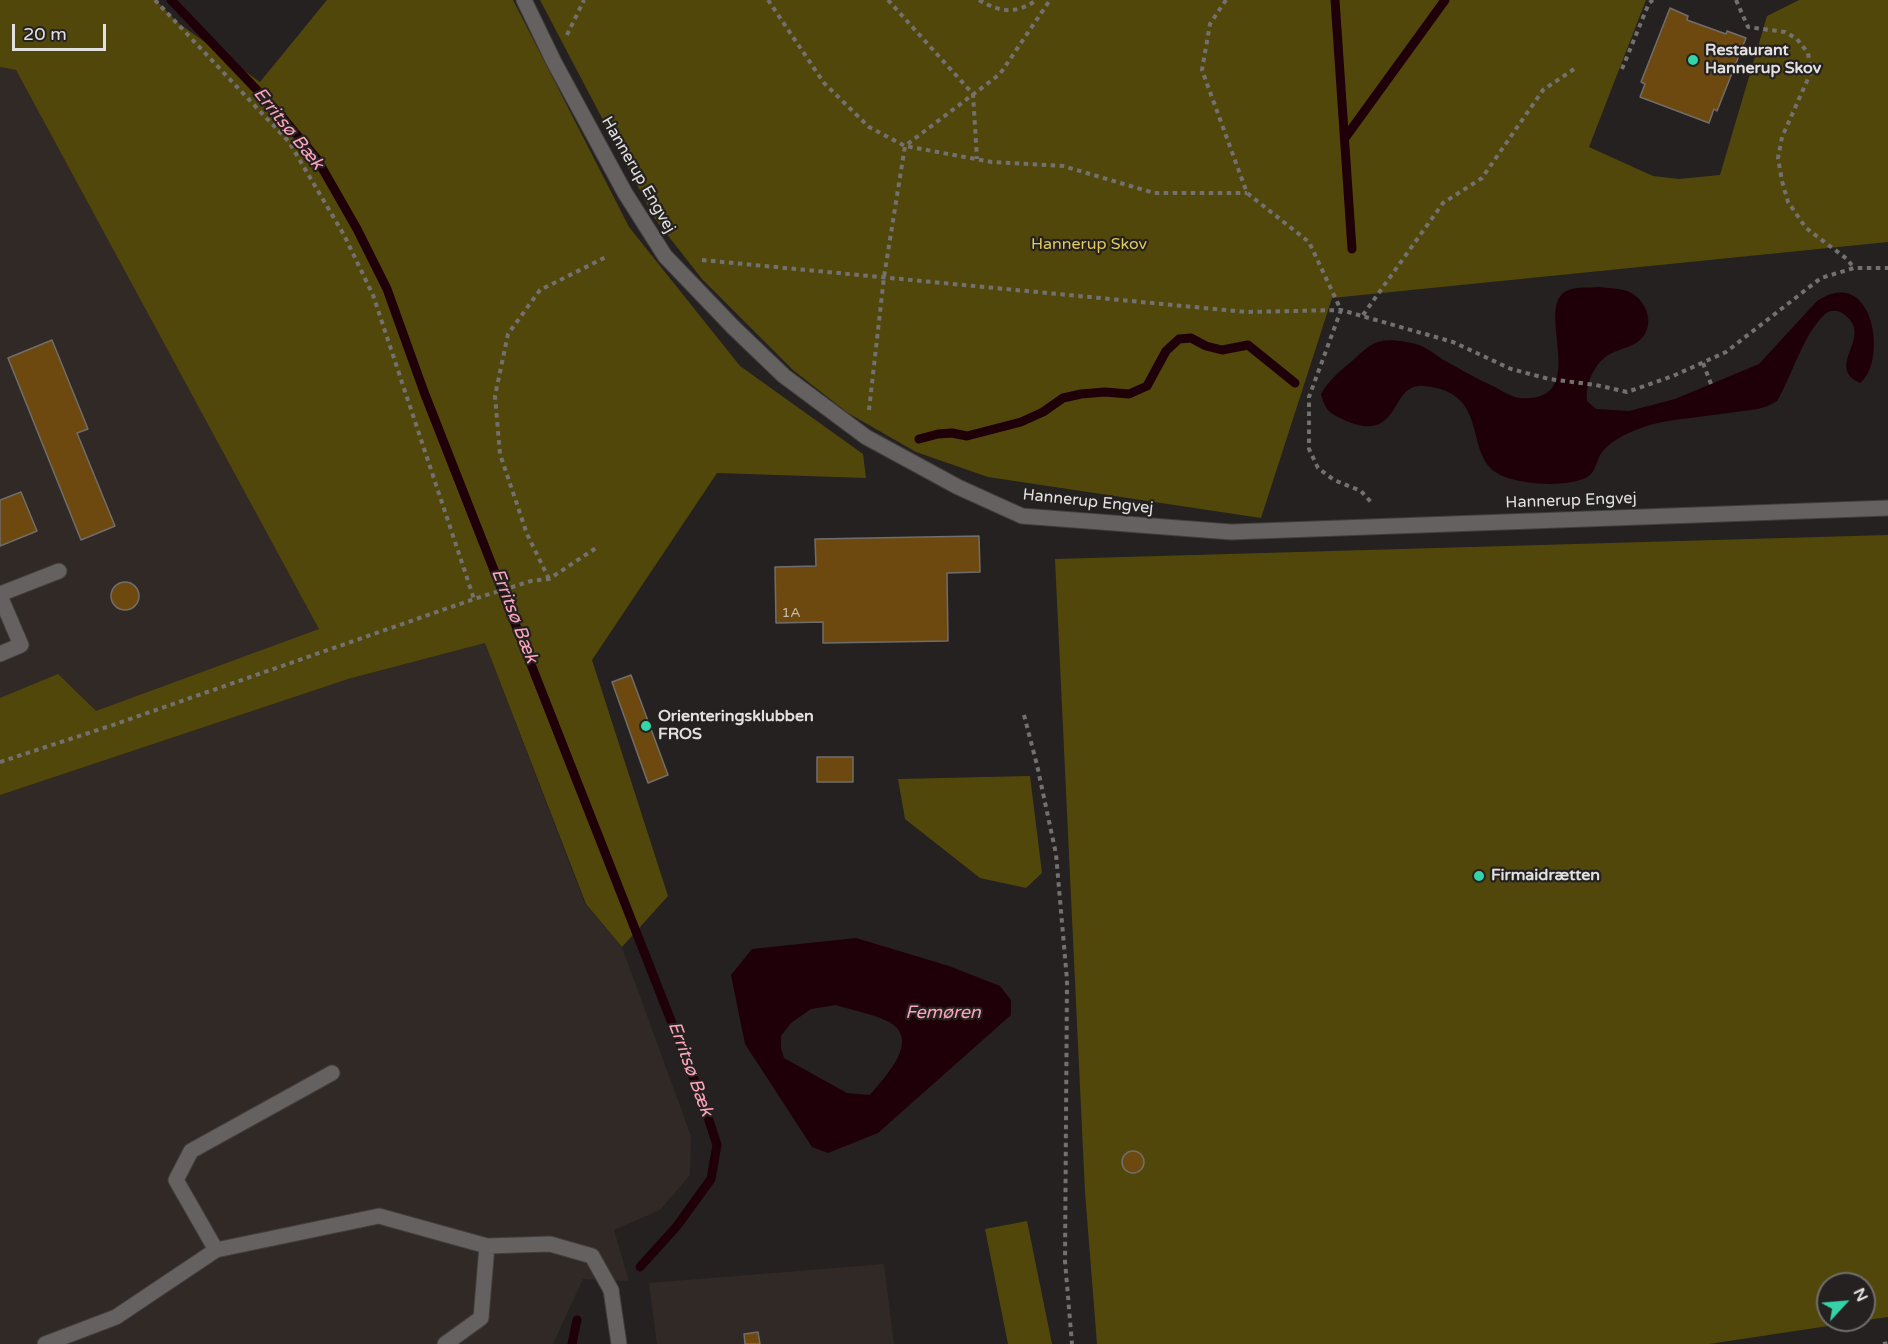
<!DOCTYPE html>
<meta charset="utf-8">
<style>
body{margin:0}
#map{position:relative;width:1888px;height:1344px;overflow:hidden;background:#242120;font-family:"Varela Round",sans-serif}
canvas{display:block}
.north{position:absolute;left:1816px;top:1272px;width:60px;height:60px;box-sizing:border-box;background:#242120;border:2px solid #706e6d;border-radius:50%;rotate:64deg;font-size:16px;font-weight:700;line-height:24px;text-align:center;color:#e2e1e0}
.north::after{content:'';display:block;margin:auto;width:21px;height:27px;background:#34d4a8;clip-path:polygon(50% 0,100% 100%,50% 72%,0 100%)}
.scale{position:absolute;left:12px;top:24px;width:94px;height:27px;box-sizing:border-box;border:3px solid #e2e1e0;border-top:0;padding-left:8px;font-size:18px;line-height:21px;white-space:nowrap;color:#e2e1e0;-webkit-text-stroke:4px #242120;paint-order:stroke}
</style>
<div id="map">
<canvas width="1888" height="1344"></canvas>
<div class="north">N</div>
<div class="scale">20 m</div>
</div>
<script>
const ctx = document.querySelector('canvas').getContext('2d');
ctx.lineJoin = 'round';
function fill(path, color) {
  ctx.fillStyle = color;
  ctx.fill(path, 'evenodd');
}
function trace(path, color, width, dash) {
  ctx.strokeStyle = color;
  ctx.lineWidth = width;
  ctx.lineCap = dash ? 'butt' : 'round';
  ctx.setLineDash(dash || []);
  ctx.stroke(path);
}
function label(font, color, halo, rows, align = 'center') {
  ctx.font = font + ' "Varela Round",sans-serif';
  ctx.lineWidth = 4.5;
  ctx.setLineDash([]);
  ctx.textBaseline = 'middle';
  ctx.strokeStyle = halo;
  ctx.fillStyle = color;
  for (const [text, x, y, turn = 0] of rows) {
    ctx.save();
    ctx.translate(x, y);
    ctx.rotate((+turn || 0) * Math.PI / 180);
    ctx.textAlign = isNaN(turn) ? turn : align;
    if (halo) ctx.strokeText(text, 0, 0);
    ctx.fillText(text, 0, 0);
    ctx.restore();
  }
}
fill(new Path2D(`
 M0 67 16 70 348 679 485 643 585 904 622 947 691 1136 690 1175 660 1210 614 1230 629 1281 583 1279 553 1344H0Z
 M884 1264 894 1344H657L649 1283Z`), '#312925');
fill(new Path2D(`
 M0 0H156L177 22 260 82 327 0H513L629 227 740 366 863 454 866 478 717 473 592 660 668 896 622 947 586 904 485 643 348 679 0 795V698L58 674 96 711 319 629 16 70 0 67Z
 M540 0H1646L1589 147 1653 176 1679 179 1720 175 1767 16 1799 0H1888V242L1332 298 1261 518 988 477 916 452 848 413 793 370 702 279 655 219Z
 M1888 535V1317L1709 1344H1097L1085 1192 1055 559ZM1828 1284H1864V1320H1828Z
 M1030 776 1042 873 1026 888 980 878 905 819 898 779Z
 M1027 1221 1052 1344H1008L985 1229Z`), '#52470b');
fill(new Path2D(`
 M1599 287C1607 288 1618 288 1627 291 1648 299 1658 329 1636 343 1626 349 1611 351 1603 359 1592 369 1585 387 1587 401L1596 409 1629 411 1675 399 1759 364 1817 301C1874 263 1888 362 1860 383 1824 366 1874 338 1845 315 1839 310 1830 309 1824 315 1803 335 1792 376 1777 401L1768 406 1758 409C1736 412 1713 415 1690 418 1674 420 1656 422 1641 428 1627 433 1608 442 1600 455 1597 461 1595 471 1590 475 1573 489 1515 485 1497 473 1463 452 1491 392 1424 386 1388 382 1403 446 1344 420 1329 413 1325 410 1321 394 1329 380 1340 371 1352 361 1361 353 1370 343 1382 341 1391 339 1410 342 1419 345 1427 348 1435 354 1442 359 1460 369 1477 379 1495 387 1502 391 1512 397 1520 398 1591 403 1537 315 1563 293 1572 286 1588 288 1599 287Z
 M856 938 949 966 1000 986 1011 1000V1015L878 1133 828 1153 812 1147 745 1044 731 975 752 949ZM836 1005C852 1010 876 1015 889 1022 922 1040 884 1078 870 1095L847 1093 784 1058 781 1048V1036L791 1023 811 1009Z`), '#1f0009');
trace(new Path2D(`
 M171 0 277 111 317 159 357 229 387 289 424 392 703 1102 717 1145 711 1179 677 1226 640 1267
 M1335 0 1352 249
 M1345 138 1445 0
 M919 439 938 434 952 433 967 436 1021 422 1043 412 1063 398 1081 394 1105 392 1129 394 1147 386 1166 351 1179 339 1191 338 1206 346 1222 350 1248 345 1295 383
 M572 1344 577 1320`), '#1f0009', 9);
const building = new Path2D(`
 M1670 8 1688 16 1687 20 1726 34 1727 31 1746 38 1717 111 1714 109 1709 123 1640 97 1645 84 1641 82Z
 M52 340 88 429 77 433 115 526 81 540 8 358Z
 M21 492 37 531 0 546V500Z
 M979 536 980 572 947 573 948 641 823 643V622L776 623 775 567 816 566 815 539Z
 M111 596a14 14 0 1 1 28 0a14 14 0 1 1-28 0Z
 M631 675 668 775 648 783 612 682Z
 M817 757H853V782H817Z
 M1122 1162a11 11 0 1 1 22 0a11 11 0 1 1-22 0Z
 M758 1332 760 1344H745L744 1334Z`);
fill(building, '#6d490f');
trace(building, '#706e6c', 1.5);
const lane = new Path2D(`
 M0 594 59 571
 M0 596 21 645 0 654
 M216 1250 379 1216 487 1246 550 1244 592 1256 611 1290
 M45 1344 116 1317 216 1250 176 1180 191 1151 332 1073
 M445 1344 481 1318 487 1246`);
const street = new Path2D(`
 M524 0 554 62 625 193 665 256 733 327 784 376 866 437 958 487 1022 516 1231 532 1888 508
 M611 1290 619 1344`);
trace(lane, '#403e3d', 17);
trace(street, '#403e3d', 17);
trace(new Path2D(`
 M155 0 289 142 344 235 373 295 474 599
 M768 0 824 83 869 127 905 146 992 162 1063 166 1154 193H1247
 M888 0 973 94 977 159
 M979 0C1002 13 1015 14 1037 0
 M1226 0 1210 24 1202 70 1247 193 1309 242 1341 310 1309 397V449L1318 468 1334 480 1361 491 1371 502
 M1736 0 1748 27 1785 32 1797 39 1808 53 1811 72 1782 137 1778 158 1782 181 1788 202 1806 228 1847 259 1854 268
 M567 35 584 0
 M1622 69 1649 3 1653 0
 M702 260 1246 312 1341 310 1453 342 1511 369 1549 379 1596 385 1627 392 1673 376 1726 352 1821 278 1854 268H1888
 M1363 315 1443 203 1482 178 1543 90 1574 69
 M1703 363 1711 384
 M869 410 884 277 905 146 1000 74 1050 0
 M549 579 527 534 500 454 495 396 508 334 540 290 606 257
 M1024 715 1037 765 1056 854 1067 980 1065 1261 1072 1344
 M0 762 110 726 474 599 531 581 549 579 599 546
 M1883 1344 1888 1343`), '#737170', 4, [4.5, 4.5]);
trace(lane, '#646160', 15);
trace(street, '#646160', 15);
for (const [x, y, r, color] of [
 [1693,60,6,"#34d4a8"],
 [646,726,6,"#34d4a8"],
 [1479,876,6,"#34d4a8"]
]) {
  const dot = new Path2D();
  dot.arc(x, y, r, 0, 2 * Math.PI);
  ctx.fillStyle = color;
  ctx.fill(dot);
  trace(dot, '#242120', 2);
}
label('14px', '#c5bbac', null, [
 ["1A",791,613]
]);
label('bold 16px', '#e2e1e0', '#242120', [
 ["Restaurant",1705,51],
 ["Hannerup Skov",1705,69],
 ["Orienteringsklubben",658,717],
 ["FROS",658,735],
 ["Firmaidrætten",1491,876]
], 'left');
label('16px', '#e2e1e0', '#242120', [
 ["Hannerup Engvej",638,175,60],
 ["Hannerup Engvej",1571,501,-2],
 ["Hannerup Engvej",1088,502,6]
]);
label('16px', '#e1ca57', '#242120', [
 ["Hannerup Skov",1089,245]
]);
label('italic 18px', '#fda3ba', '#242120', [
 ["Erritsø Bæk",288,129,51],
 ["Erritsø Bæk",514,616,69],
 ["Femøren",943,1013],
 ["Erritsø Bæk",690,1069,70]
]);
</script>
